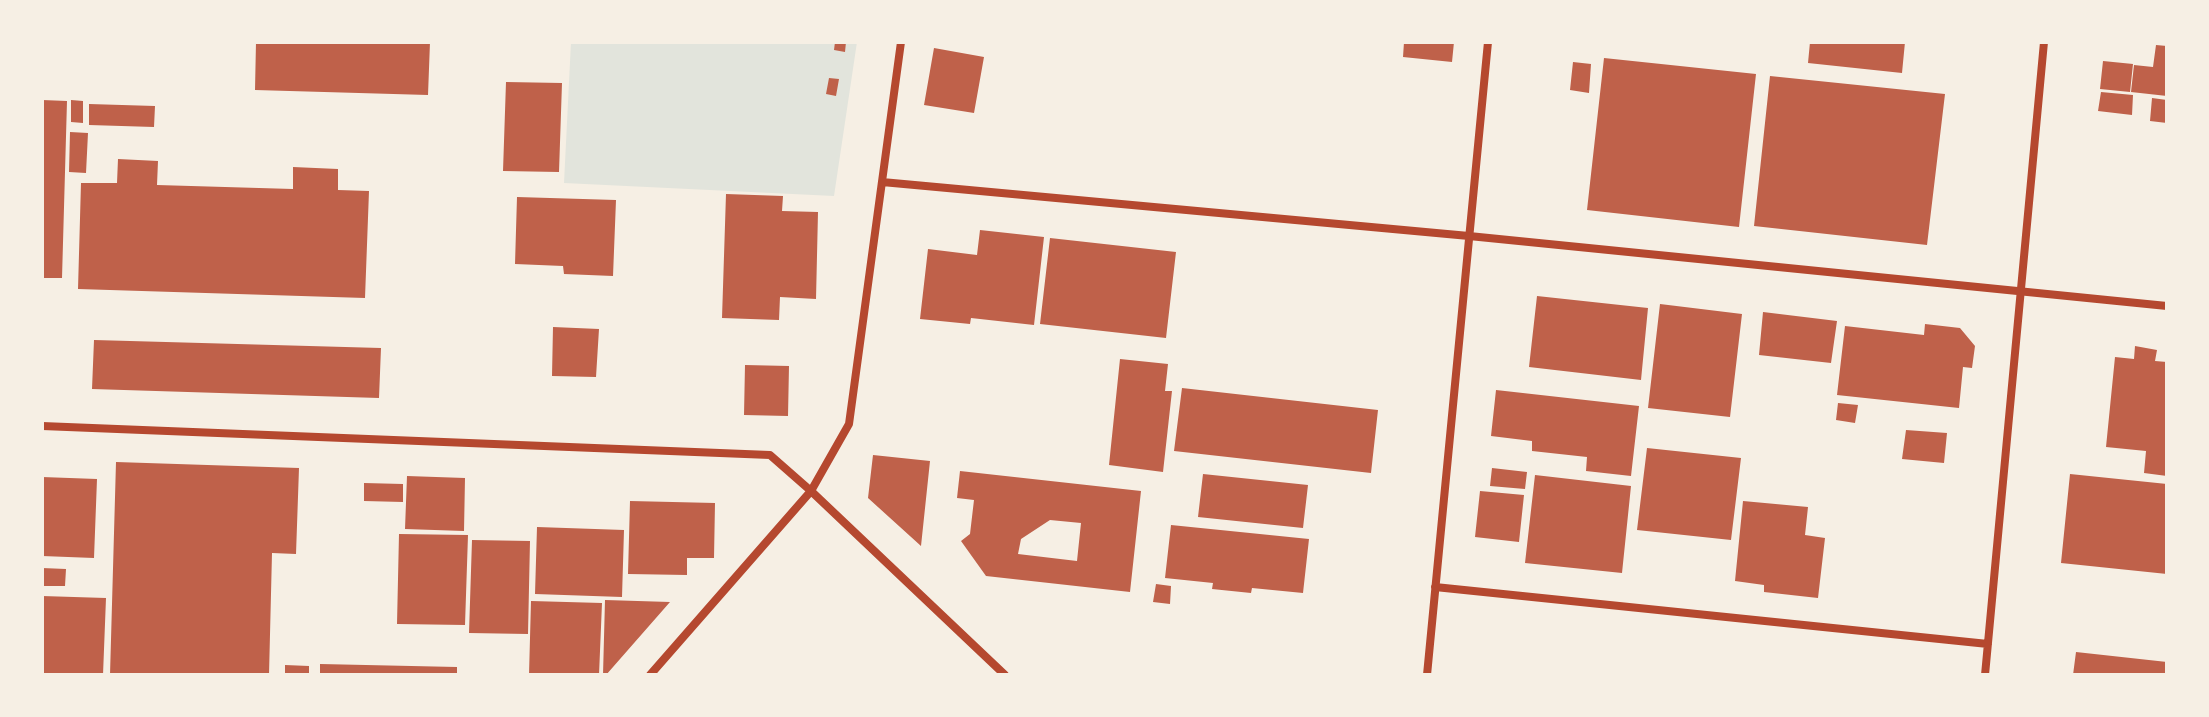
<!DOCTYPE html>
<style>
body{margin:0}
#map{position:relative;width:2209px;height:717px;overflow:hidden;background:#f6efe4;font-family:Barlow,sans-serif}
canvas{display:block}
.frame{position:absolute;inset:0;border:44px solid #f6efe4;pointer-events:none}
</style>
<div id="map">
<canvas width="2209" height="717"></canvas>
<div class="frame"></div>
</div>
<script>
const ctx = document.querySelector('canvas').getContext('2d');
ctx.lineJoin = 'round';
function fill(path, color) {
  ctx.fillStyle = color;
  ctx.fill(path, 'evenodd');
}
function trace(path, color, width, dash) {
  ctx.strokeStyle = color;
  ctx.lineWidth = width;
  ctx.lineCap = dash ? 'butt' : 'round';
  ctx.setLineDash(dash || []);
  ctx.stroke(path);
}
fill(new Path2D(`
 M571 42H857L834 196 564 183Z`), '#e2e4dc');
fill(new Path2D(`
 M256 42H430L428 95 255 90Z
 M835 42H846L845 52 834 50Z
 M1404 42H1454L1452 62 1403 57Z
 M1810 42H1905L1902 73 1808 63Z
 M2156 45 2167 46V96L2131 92 2134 65 2153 67Z
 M934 48 984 57 974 113 924 105Z
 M1604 58 1756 74 1739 227 1587 210Z
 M2103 61 2133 64 2130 92 2100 89Z
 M1573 62 1591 64 1589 93 1570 90Z
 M1770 76 1945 94 1927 245 1754 226Z
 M829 78 839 79 836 96 826 94Z
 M506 82 562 83 559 172 503 171Z
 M2101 92 2133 95 2132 115 2098 111Z
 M2152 98 2167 100V123L2150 121Z
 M42 100 67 101 62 278H42Z
 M71 100 83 101V123L71 122Z
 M89 104 155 106 154 127 89 125Z
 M70 132 88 133 86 173 69 172Z
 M118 159 158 161 157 185 293 189V167L338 169V190L369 191 365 298 78 289 81 183H117Z
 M726 194 783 196 782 211 818 212 816 299 780 297 779 320 722 318Z
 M517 197 616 200 613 276 564 274 563 266 515 264Z
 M980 230 1044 237 1034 325 971 318 970 324 920 319 928 249 977 255Z
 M1050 238 1176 252 1166 338 1040 324Z
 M1537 296 1648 308 1641 380 1529 367Z
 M1660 304 1742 314 1730 417 1648 408Z
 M1763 312 1837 321 1831 363 1759 355Z
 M1925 324 1960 328 1975 346 1972 368 1963 367 1959 408 1837 395 1845 326 1924 335Z
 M553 327 599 329 596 377 552 376Z
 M94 340 381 348 379 398 92 389Z
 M2135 346 2157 350 2155 361 2167 362V476L2144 473 2146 451 2106 447 2115 357 2134 359Z
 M1120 359 1168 364 1165 391H1172L1163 472 1109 465Z
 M745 365 789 366 788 416 744 415Z
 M1182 388 1378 410 1371 473 1174 451Z
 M1496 390 1639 406 1631 476 1586 471 1587 457 1532 451V441L1491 436Z
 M1838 403 1858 405 1855 423 1836 420Z
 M1906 430 1947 433 1944 463 1902 459Z
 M1647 448 1741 458 1731 540 1637 530Z
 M873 455 930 461 921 546 868 498Z
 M116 462 299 468 296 554 272 553 269 675H110Z
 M1492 468 1527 472 1525 489 1490 486Z
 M960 471 1141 491 1130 592 986 576 961 541 970 534 974 500 957 498ZM1050 520 1081 523 1077 561 1018 554 1021 539Z
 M1203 474 1308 485 1303 528 1198 517Z
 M2070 474 2167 484V574L2061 563Z
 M1535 475 1631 486 1622 573 1525 563Z
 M407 476 465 478 464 531 405 529Z
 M42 477 97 479 94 558 42 556Z
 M364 483 403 484V502L364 501Z
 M1480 491 1524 495 1519 542 1475 537Z
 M630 501 715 503 714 558H687V575L628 574Z
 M1743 501 1808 507 1805 535 1825 538 1818 598 1764 592V585L1735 581Z
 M1171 525 1309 539 1303 593 1252 588 1251 593 1212 589 1213 583 1165 578Z
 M537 527 624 530 622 597 535 594Z
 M399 534 468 535 465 625 397 624Z
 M472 540 530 541 528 634 469 633Z
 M42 568 66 569 65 586H42Z
 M1156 584 1171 586 1170 604 1153 602Z
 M42 596 106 598 103 675H42Z
 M605 600 670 602 606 675H603Z
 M531 601 602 603 599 675H529Z
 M2076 652 2167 662V675H2073Z
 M320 664 457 667V675H320Z
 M285 665 309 666V675H285Z`), '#bf614a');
trace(new Path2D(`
 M882 182 1469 236 2167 306
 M42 426 770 455 811 491 1005 675
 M1435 587 1988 644
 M650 675 811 491 849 424 901 42
 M1427 675 1488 42
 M1985 675 2044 42`), '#b5482f', 8);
</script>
